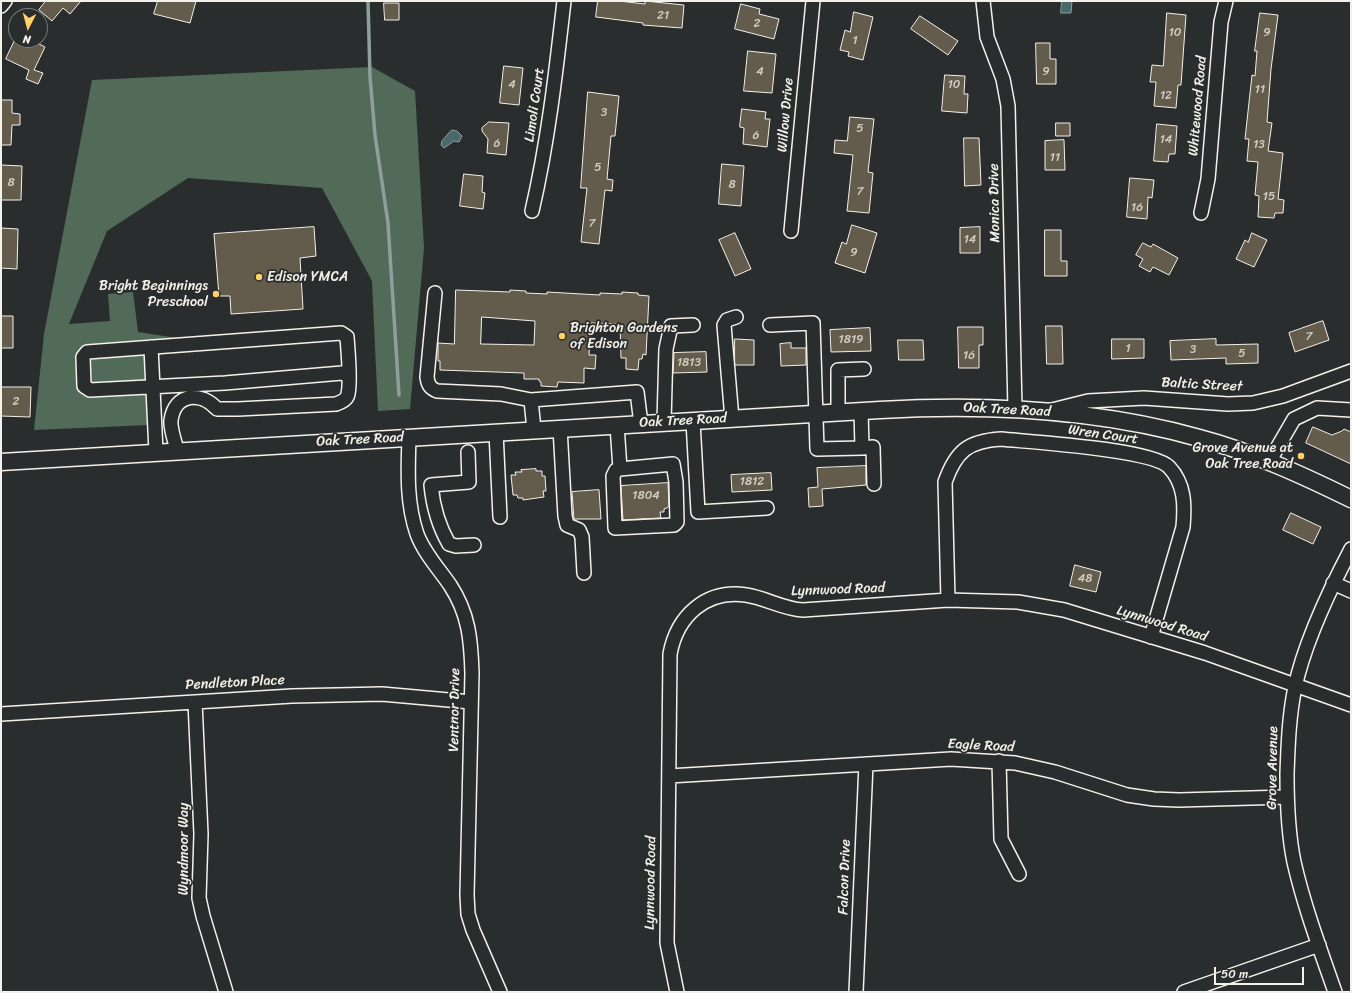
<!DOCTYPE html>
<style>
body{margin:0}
#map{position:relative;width:1352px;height:993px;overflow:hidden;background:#2a2d2e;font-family:Sriracha,sans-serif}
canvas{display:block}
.frame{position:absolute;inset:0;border:2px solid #f4f1e8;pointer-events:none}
.north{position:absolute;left:8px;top:8px;width:40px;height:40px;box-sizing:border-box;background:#2a2d2e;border:1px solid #7b7b78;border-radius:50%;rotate:186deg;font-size:11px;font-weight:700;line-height:16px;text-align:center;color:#f4f1e8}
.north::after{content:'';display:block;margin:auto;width:14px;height:18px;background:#ffd166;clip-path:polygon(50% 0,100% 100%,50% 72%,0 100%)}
.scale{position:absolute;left:1214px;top:967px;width:90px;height:18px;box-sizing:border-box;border:2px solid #f4f1e8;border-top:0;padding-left:5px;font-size:12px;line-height:14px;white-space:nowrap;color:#f4f1e8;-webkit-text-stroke:3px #2a2d2e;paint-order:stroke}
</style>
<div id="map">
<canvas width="1352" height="993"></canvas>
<div class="frame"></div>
<div class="north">N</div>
<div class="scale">50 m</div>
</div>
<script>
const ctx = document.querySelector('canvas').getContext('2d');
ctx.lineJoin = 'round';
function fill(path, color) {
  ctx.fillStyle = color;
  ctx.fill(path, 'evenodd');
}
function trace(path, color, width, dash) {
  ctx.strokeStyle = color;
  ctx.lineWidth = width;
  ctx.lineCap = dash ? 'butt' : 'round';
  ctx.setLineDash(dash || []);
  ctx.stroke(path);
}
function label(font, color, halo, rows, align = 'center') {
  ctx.font = font + ' Sriracha,sans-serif';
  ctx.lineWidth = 3.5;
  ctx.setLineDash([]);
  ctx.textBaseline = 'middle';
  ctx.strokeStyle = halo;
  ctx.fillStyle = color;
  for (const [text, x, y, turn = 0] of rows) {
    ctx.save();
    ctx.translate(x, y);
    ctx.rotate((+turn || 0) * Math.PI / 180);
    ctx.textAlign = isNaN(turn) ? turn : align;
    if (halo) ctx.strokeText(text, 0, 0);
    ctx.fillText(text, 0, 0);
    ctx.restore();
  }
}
fill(new Path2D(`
 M372 67 415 91 424 248 410 409 378 411 372 281 322 188 188 178 107 231 69 324 110 321 108 294 133 292 138 332 177 338 148 367 149 425 34 430 44 334 92 80Z`), '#526b58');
const water = new Path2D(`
 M1062 1H1072L1071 13H1061Z
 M452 130 457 131 462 136 459 142 454 141 444 148 441 145 442 141Z`);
fill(water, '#4a686b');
trace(water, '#8e9f9d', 1);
trace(new Path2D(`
 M368 1 370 77 375 135 388 223 399 395`), '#8e9f9d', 3.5);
const building = new Path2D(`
 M46 1H81L70 14 63 8 52 21 39 10Z
 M158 1H196L190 23 154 14Z
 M598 1H619L645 4V1L684 5 682 28 643 25V23L596 17Z
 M384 3H399V20H385Z
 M741 4 760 9 759 14 779 19 774 39 735 29Z
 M854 12 873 17 863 60 848 56 849 52 840 50 845 30 850 32Z
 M1167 13 1186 15 1181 85H1178L1176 108 1154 106 1156 82H1150L1152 65 1163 66Z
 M1260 13 1278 15 1271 69 1267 122 1272 123 1268 151 1283 153 1278 199 1284 200 1283 213H1275L1274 218 1258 217 1259 196 1255 195 1258 162 1247 161 1249 139H1245L1252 75 1255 76 1257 51H1255Z
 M920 16 958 41 948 55 911 29Z
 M15 40H31L45 47 34 70 43 73 38 84 26 79 29 70 6 59Z
 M1036 43H1050V59H1056V84H1037Z
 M748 51 776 54 772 93 744 91Z
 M504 66 523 68 519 105 500 103Z
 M945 75 965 76 964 94H968L967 113 942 111Z
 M588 92 619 96 615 136H611L607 179 613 180 612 191 605 190 599 244 581 242 587 188H581Z
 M1 100H12V113L20 114V125H12L11 145H1Z
 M742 109 766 112 765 119H770L767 147 743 144 744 128 740 127Z
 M850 117 874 119 868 172 873 173 869 213 847 211 853 155 834 153 835 140 847 141Z
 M489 122 509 123 506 155 487 153 488 139 482 131V128Z
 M1056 123H1070V136H1056Z
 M1157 124 1177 126 1175 154H1169L1168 162 1154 161Z
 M964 138H979L981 185 965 186Z
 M1064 140 1065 170H1045V141Z
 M722 164 744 166 741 206 719 204Z
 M1 165 22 166 21 200H1Z
 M464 174 483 176 482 192 485 193 483 209 460 206Z
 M1130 178 1154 180 1152 198 1148 197 1147 219 1127 217Z
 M852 225 877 233 865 273 835 263 842 242 846 244Z
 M314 227 316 256 300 258 303 309 231 314 230 296H219L214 234Z
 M980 227V253H960V228Z
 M1 228 18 229 17 269 1 268Z
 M1045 230H1061V261H1067V276H1045Z
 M735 233 751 269 735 276 719 240Z
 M1252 233 1267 240 1254 267 1236 259 1245 240 1248 242Z
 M1143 243 1151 247 1153 244 1178 258 1169 275 1153 267 1150 272 1139 266 1143 259 1136 255Z
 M456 290 510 292V290L526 291V293L547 294V292L600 295V293L622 294V292L638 293V295L649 296 646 355 643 354 642 359H639L638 370 626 369V358H621L620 324 591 323 589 355H596L595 369 584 368V383L558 382 557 387 541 386V382L539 381V379H524V373L440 370V361H438V343L454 344ZM482 317 535 321 534 345 481 344Z
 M1 316H13V348H1Z
 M1323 321 1329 340 1295 352 1289 333Z
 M1046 326H1062L1063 364H1047Z
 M958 327H983V345H979V368H959Z
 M870 328 871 351 831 352 830 330Z
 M735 339 754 340V365H735Z
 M1112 339H1144V358L1112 359Z
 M1216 339V345L1258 344V363L1226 364V358L1171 360 1170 341Z
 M898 340H923L924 360H899Z
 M791 343V348H806V365L781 366 780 344Z
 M706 352 707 372 673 373 674 353Z
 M1 387H31L30 417 1 416Z
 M1313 427 1332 435 1342 431 1344 429 1351 432V464L1306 443Z
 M866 466V485L822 489 823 506 809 507 808 488 818 487 817 468Z
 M536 469V471H542V476H545L546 491H543L544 497 523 500V498H518L517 495H513L511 475H516L515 472H522L521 470Z
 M771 473 772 490 732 492 731 475Z
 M668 483 669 506 667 508 664 509V512H660L661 518 623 520 621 486Z
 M599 490 601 519H574L572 492Z
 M1291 513 1321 527 1313 544 1283 530Z
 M1075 565 1101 572 1096 592 1070 586Z`);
fill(building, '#635b4b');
trace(building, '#f4f1e8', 1);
const minor = new Path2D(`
 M983 1 987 37 1003 79 1008 106 1015 409
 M1 6 5 1
 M532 211C548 142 556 72 564 1
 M1201 213 1208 179 1221 22 1226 1
 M791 231 813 1
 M435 293 427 377C428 385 430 388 437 391L501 394 531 400
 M770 325 813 323 817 449 862 448 861 411
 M151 347 156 452
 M1052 410 1088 401 1144 398 1228 404 1253 403 1283 396 1351 371
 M838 413V370L864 369
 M732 419 724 325 727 320 736 317
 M693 421 698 512 767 508
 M664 422 666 349 671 326 693 325
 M617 425 620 469 673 464 676 482 677 522 674 525 615 528 613 476 616 470 620 469
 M560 428 565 516 567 525 579 530 582 537 584 573
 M534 430 531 400 637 392 641 424
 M496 432 500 517
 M409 437C408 469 406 502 417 534 424 553 439 569 450 585 469 614 471 640 472 673L467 895 468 914 473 930 500 992
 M862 448 873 447 874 484
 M177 450C175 441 170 429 171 420 175 393 201 391 217 409H238L336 404C341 402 347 400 348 394 351 381 348 351 347 337L341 333 87 352 83 357 84 386 90 390 225 383 342 373 348 376
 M468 452 469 482 431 485C433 506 438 525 449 544L456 546 474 545
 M1269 462 1294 419 1317 408 1351 410
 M1333 583 1351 591
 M948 600 945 482C956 451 968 441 1001 439 1031 442 1151 449 1169 467 1185 484 1185 505 1183 527L1151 637
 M195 702 201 834 199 898 203 916 226 992
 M1 714 292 696 382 694 471 702
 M999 761 1001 839 1019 874
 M669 776 951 759 1015 763 1055 772 1127 795 1154 799 1179 800 1287 797
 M677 992 667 943 670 654C677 616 706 589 746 595 766 598 783 609 803 610L948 600 1018 602 1064 610 1205 653 1351 705
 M856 992 866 764
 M1184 992 1319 945
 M1335 992C1320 949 1304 906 1294 862 1288 833 1287 803 1287 774 1288 745 1289 716 1295 687 1305 641 1329 591 1351 549`);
const major = new Path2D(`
 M1 462 880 410C987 404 1096 409 1199 438 1252 452 1302 475 1351 499`);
trace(minor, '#f4f1e8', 16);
trace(major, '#f4f1e8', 19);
trace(minor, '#2a2d2e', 13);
trace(major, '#2a2d2e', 16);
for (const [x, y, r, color] of [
 [259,277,4,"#ffd166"],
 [216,294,4,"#ffd166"],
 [562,336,4,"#ffd166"],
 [1301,456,4,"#ffd166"]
]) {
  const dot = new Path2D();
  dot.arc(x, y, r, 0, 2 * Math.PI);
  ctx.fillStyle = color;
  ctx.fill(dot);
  trace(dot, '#2a2d2e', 1.5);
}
label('12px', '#d0ccc1', null, [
 ["21",663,16],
 ["2",757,24],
 ["10",1175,33],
 ["9",1267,33],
 ["1",855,41],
 ["4",760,72],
 ["9",1046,72],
 ["4",512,85],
 ["10",954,85],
 ["11",1260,90],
 ["12",1166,96],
 ["3",604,113],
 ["5",860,129],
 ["6",756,136],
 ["14",1166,140],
 ["6",497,144],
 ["13",1259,145],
 ["11",1055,158],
 ["5",598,168],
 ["8",11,183],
 ["8",732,185],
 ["7",860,192],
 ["15",1269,197],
 ["16",1137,208],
 ["7",592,224],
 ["14",970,240],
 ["9",854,253],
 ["7",1309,337],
 ["1819",851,340],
 ["1",1128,349],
 ["3",1193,350],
 ["5",1242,354],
 ["16",969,356],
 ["1813",689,363],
 ["2",16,402],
 ["1812",752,482],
 ["1804",646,496],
 ["48",1085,579]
]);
label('14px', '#f4f1e8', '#2a2d2e', [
 ["Limoli Court",535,105,-82],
 ["Whitewood Road",1198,106,-85],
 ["Willow Drive",786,115,-85],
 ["Monica Drive",995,203,-91],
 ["Baltic Street",1202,385,3],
 ["Oak Tree Road",1007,410,3],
 ["Oak Tree Road",683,421,-3],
 ["Wren Court",1103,435,8],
 ["Oak Tree Road",360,440,-3],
 ["Lynnwood Road",838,590,-2],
 ["Lynnwood Road",1162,624,17],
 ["Pendleton Place",235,683,-3],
 ["Ventnor Drive",455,710,-89],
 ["Eagle Road",981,746,3],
 ["Grove Avenue",1273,768,-89],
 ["Wyndmoor Way",184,849,-90],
 ["Falcon Drive",845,877,-88],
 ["Lynnwood Road",651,883,-89]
]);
label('14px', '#f4f1e8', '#2a2d2e', [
 ["Edison YMCA",267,277],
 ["Bright Beginnings",208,286,"right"],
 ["Preschool",208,302,"right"],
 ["Brighton Gardens",570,328],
 ["of Edison",570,344],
 ["Grove Avenue at",1293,448,"right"],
 ["Oak Tree Road",1293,464,"right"]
], 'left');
</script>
